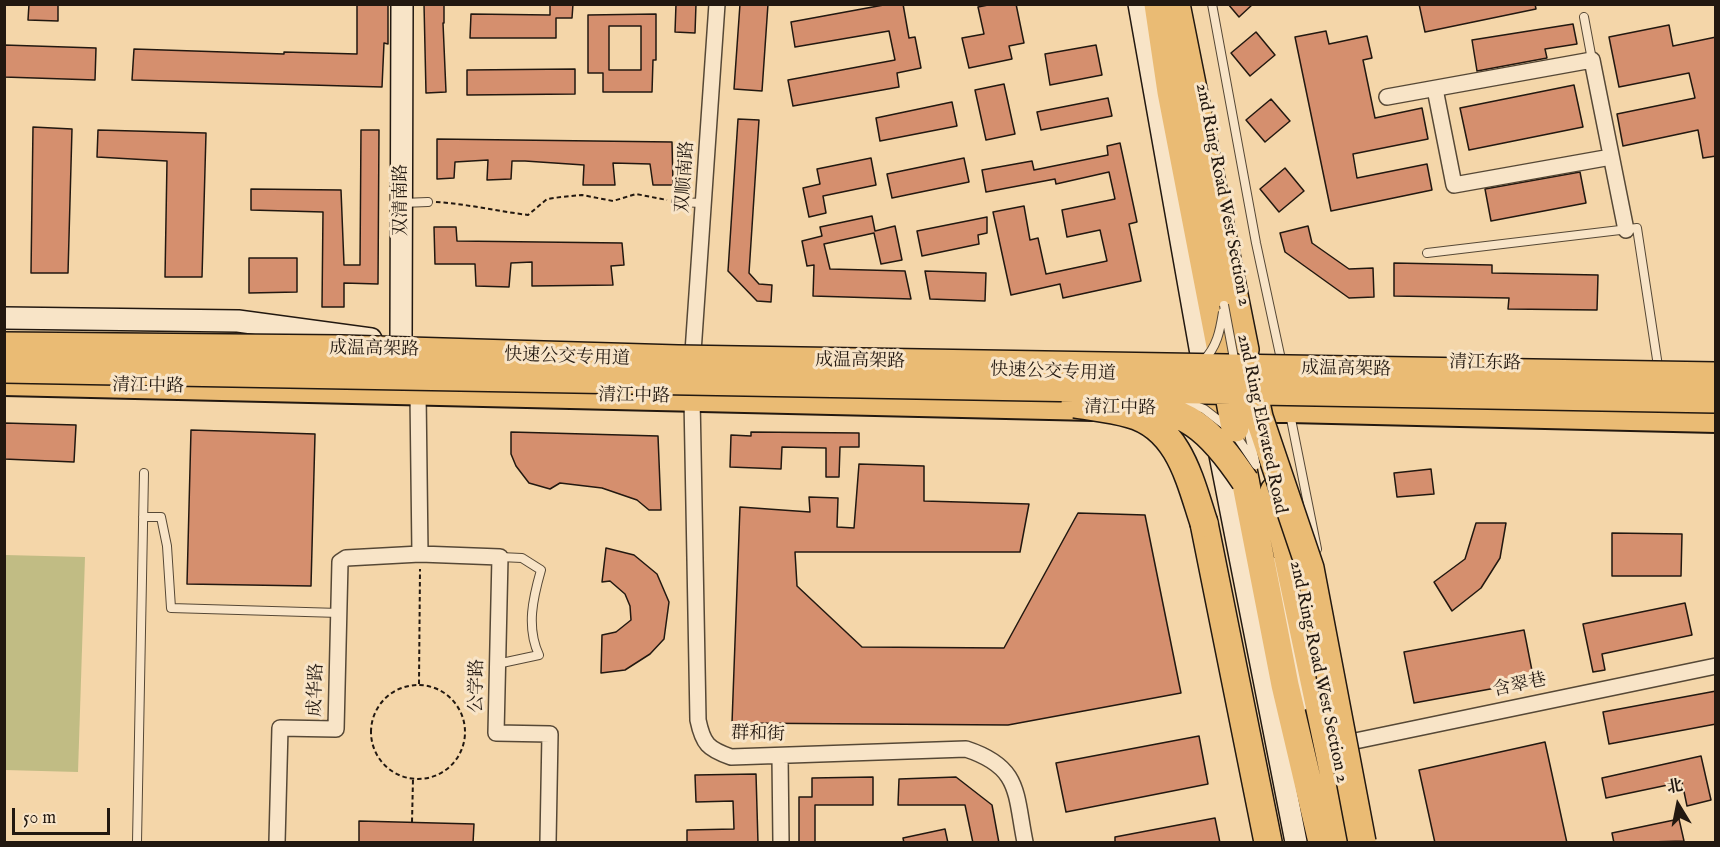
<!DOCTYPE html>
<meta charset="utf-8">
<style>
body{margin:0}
#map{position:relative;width:1720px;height:847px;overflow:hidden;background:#f4d6a9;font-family:"IM FELL English","Noto Serif SC",serif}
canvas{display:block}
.frame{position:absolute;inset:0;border:6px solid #221810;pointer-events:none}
.north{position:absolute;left:1648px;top:775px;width:60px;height:60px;-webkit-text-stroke:4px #f8e4c7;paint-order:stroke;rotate:350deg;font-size:16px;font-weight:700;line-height:24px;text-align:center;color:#221810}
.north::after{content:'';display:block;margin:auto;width:21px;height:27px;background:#221810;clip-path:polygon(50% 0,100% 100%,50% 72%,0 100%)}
.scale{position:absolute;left:12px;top:808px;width:98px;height:27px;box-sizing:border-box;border:3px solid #221810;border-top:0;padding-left:8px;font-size:18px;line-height:21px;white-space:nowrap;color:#221810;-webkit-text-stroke:4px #f8e4c7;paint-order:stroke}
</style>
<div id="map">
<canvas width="1720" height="847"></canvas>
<div class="frame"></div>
<div class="north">北</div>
<div class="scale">50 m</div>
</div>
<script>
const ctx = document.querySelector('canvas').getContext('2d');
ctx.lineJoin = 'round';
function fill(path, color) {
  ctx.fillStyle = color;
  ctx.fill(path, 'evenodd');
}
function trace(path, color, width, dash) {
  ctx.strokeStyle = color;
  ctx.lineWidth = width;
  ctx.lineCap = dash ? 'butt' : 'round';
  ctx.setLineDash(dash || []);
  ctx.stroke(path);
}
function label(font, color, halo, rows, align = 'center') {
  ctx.font = font + ' "IM FELL English","Noto Serif SC",serif';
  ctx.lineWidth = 6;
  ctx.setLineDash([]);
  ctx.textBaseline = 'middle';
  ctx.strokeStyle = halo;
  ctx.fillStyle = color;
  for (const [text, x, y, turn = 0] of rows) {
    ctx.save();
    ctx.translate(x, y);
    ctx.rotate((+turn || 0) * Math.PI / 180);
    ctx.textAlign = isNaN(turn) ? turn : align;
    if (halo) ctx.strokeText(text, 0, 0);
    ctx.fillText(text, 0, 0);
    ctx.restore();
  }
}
fill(new Path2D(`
 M5 555 85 557 78 772 5 770Z`), '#c1bc84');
const building = new Path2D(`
 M29 4H58V21L28 20Z
 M357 4H388V44L384 43 382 87 132 80 134 49 284 54V52L357 54Z
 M424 4H444V23H443L446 92 426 93Z
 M550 4H573L572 18H556V38H470L471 14 550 15Z
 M676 4H696L695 33 675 32Z
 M740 4H768L762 91 734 89Z
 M889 4H903L909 38 915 37 921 68 897 73 899 87 793 106 788 80 895 60 889 31 795 47 791 22Z
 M993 4H1016L1024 43 1009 46 1012 59 969 68 962 38 984 34 978 7Z
 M1228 4H1253L1239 17Z
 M1419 4H1535L1536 9 1425 32Z
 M656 14V60H653L652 92H603V73H588V15ZM609 26H641V70H609Z
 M1573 24 1577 44 1545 49 1547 58 1477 71 1472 40Z
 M1669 25 1673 46 1716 37V156L1703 158 1698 130 1623 146 1617 114 1695 98 1689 73 1619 87 1609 37Z
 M1326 31 1329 44 1367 36 1372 58 1363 60 1375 118 1422 108 1428 139 1353 154 1357 178 1427 164 1432 190 1331 211 1295 37Z
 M1256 32 1275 55 1250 76 1231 53Z
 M4 45 96 48 95 80 4 77Z
 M1096 45 1102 75 1050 85 1045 54Z
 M575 69V94L467 95V70Z
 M1004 84 1015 134 986 140 975 90Z
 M1574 85 1583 127 1469 150 1460 108Z
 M1108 98 1112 116 1041 130 1037 112Z
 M1271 99 1290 121 1265 142 1246 120Z
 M952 102 957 126 880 141 876 118Z
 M738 119 759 120 749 273 759 284 772 285 771 302 757 301 728 271Z
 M33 127 72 129 68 273H31Z
 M98 130 206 133 202 277H165L167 161 97 157Z
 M361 130H379L378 284 344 283V307H322L323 212 251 210V189L341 190 344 265H360Z
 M437 139 672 142 673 185H653L650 164 613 163 615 185H583L584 165 525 161H512L511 179 487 180 488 160 455 162 454 178 437 179Z
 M1120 143 1137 222 1129 224 1141 281 1063 298 1060 284 1011 295 993 212 1024 206 1030 240 1038 238 1046 274 1107 261 1100 230 1067 237 1062 210 1115 199 1109 172 1056 184 1055 179 986 192 982 170 1032 161 1034 170 1108 155 1107 146Z
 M871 158 876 185 823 196 826 213 809 217 803 188 820 184 817 169Z
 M964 158 969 182 892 198 887 174Z
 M1285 168 1304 191 1279 212 1260 189Z
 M1580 172 1586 203 1491 221 1485 189Z
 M872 216 875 231 895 226 902 260 881 264 874 233 824 244 830 269 905 271 911 299 813 296 814 265 807 266 802 241 822 236 820 227Z
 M987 217V233L978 235 979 244 922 256 917 231Z
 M1308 226 1312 243 1349 269 1373 268 1374 297 1349 298 1285 252 1280 233Z
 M434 227H456L457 241 622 243 624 265 611 266 613 285 532 286V262L511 263 509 287 476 286 475 264H435Z
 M249 258H297V292L249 293Z
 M1394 263 1492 265V273L1598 275 1597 310 1508 309 1509 298 1394 296Z
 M925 271 986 273 985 301 930 299Z
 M4 423 76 425 74 462 4 459Z
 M191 430 315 434 311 586 187 584Z
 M511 432 658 436 661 510H649L637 500 602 488 560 483 550 489 529 483 516 466 511 454Z
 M751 432 859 433V447H840L839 477H826V448L782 447 781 469 730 467 731 435 751 436Z
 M859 464 924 466V501L1029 504 1020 552H795L797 586 862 647 1004 648 1078 513 1145 515 1181 693 1008 725 732 723 740 507 810 512 809 497 838 498 837 527 854 528Z
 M1431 469 1434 494 1397 497 1394 473Z
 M1476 523H1506L1500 558 1481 588 1452 611 1434 582 1465 559Z
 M1612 533 1682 534 1681 576H1612Z
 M606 548 634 555 657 574 669 602 664 639 650 654 625 670 601 673 602 635 616 632 631 620 630 606 625 594 610 581 602 582Z
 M1685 603 1692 635 1602 654 1605 670 1593 672 1583 624Z
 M1524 630 1534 681 1414 703 1404 652Z
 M1716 691V724L1609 744 1603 712Z
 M1199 736 1208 784 1066 812 1056 763Z
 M1545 742 1567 843H1435L1419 770Z
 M1701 756 1711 800 1687 806 1682 782 1606 798 1602 778Z
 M756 774 758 843H687V830L734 829 733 801 696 802 695 775Z
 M873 777V805H815V843H799V797H812V778Z
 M956 777 992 805 999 843H973L965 805H898L899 779Z
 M1215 818 1220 843H1115V837Z
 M1679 819 1684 841 1614 843 1612 833Z
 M359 821 474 824 473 843H359Z
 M945 829 948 843H904L903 838Z`);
fill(building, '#d58f6e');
trace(building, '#221810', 1.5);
const lane = new Path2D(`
 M1212 4 1256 243 1282 364
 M1584 17 1592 60
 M676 202 703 203
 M402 203 428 202
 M1427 253 1637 228 1658 366
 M1290 414 1317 549
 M143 517H161L167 546 171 608 339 613
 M1275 562 1303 706
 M497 664 539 655C526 627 533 598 541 570L522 558 500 557
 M137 842 144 473`);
const street = new Path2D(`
 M1435 89 1454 185 1611 157
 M1387 97 1592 60 1626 230
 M693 352 717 4
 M418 393 420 554
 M692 398 698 720C703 744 708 749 731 757L966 749C1021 767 1015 793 1025 842
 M1336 745 1716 666
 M780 756 781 842
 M277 842 280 728 336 729 340 562 346 558 420 554 500 557 496 733 550 734 548 842`);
const secondary = new Path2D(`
 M402 4 401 343 408 363
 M1139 4 1206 382
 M4 318 238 321 371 339
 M1218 445 1296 842`);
const primary = new Path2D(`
 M4 384 1093 409
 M1183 411H1289L1716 421`);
const highway = new Path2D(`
 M1158 4 1171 92 1222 356
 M1176 4 1245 350
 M1235 428 1285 685 1322 842
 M1274 491 1348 842
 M1204 523 1268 842`);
trace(lane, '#564836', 10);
trace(street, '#564836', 18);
trace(secondary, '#221810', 24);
trace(primary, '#221810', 26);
trace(highway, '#221810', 30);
trace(new Path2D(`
 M436 202C467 204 497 211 528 215L547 199 561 197 582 195 613 201 636 194 667 200
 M419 684 420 569
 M371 732a47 47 0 1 1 94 0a47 47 0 1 1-94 0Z
 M412 822 413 779`), '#221810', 2, [4.5, 3]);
trace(lane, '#f8e4c7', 8);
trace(street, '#f8e4c7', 15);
trace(secondary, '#f8e4c7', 21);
trace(primary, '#eabb74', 22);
trace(highway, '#eabb74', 27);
const laneBridge = new Path2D(`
 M1224 305 1235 364
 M1203 361C1217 347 1220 331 1223 312
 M1183 401 1204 409 1226 426
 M1246 420 1255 461
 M1235 434 1256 465`);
const highwayBridge = new Path2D(`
 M4 346 342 349 678 359 1716 376
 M4 369 1716 399
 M1225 374 1235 428
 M1250 375 1259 417 1310 568 1362 842
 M1075 404C1093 407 1112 409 1130 414 1179 427 1190 481 1204 523
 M1121 404C1185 405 1211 430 1245 481`);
trace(laneBridge, '#564836', 10, []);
trace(highwayBridge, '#221810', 30, []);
trace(laneBridge, '#f8e4c7', 8);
trace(highwayBridge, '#eabb74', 27);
label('18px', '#221810', '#f8e4c7', [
 ["双顺南路",686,177,-86],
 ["2nd Ring Road West Section 2",1222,195,79],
 ["双清南路",402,200,-90],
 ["成温高架路",374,350,1],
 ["快速公交专用道",567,358,2],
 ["成温高架路",860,362,1],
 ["清江东路",1485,364,1],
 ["成温高架路",1346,370,1],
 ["快速公交专用道",1053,373,2],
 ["清江中路",148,387,1],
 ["清江中路",634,397,1],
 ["清江中路",1120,409,1],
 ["2nd Ring Elevated Road",1261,424,78],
 ["2nd Ring Road West Section 2",1318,672,78],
 ["公学路",478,686,-89],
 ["含翠巷",1520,686,-12],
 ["成华路",317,690,-88],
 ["群和街",758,735,2]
]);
</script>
